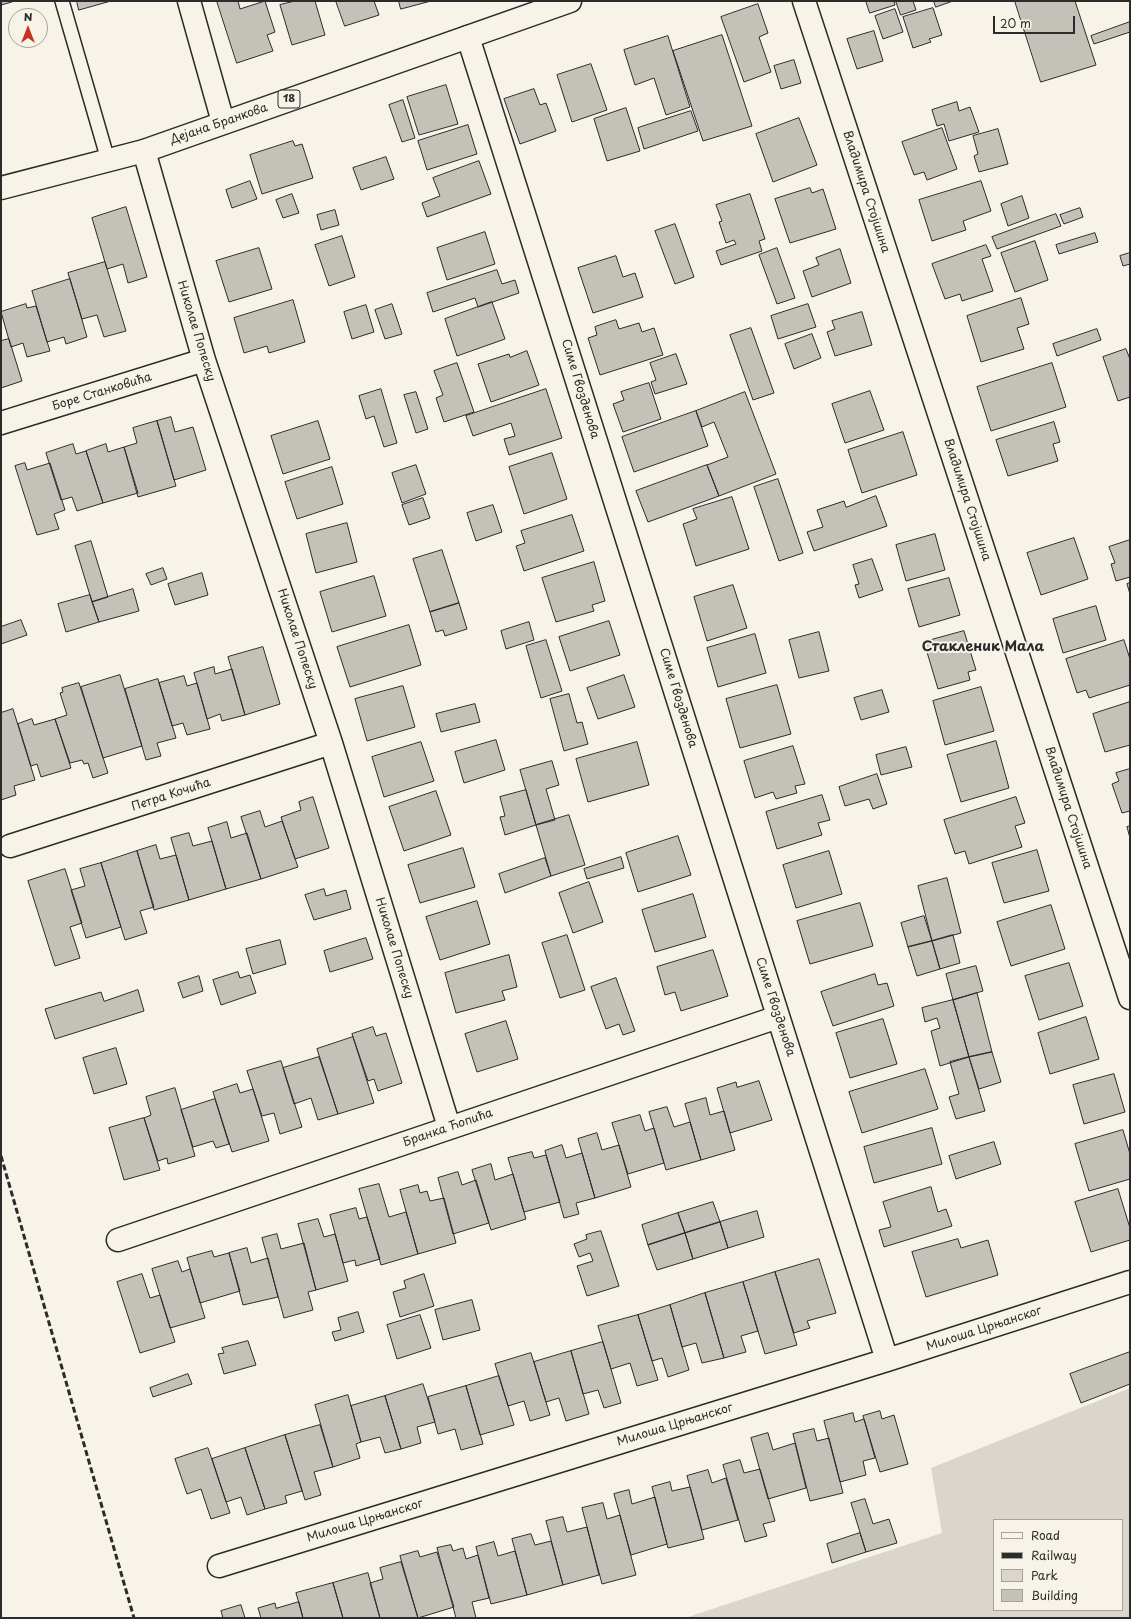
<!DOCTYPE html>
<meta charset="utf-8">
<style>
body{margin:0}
#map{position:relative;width:1131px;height:1619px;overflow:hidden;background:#f7f3e8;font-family:"Playpen Sans",sans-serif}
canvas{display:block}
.frame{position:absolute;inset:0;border:2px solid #2b2b2b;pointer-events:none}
.legend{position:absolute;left:993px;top:1519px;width:130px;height:92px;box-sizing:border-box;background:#f7f3e8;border:1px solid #a5a39c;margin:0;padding:5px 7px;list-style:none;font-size:12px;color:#2b2b2b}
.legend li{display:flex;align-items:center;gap:8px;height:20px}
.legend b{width:20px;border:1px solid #a5a39c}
.north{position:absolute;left:8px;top:8px;width:40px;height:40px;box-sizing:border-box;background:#f7f3e8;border:1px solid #a5a39c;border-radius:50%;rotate:0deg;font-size:11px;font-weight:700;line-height:16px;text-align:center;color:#2b2b2b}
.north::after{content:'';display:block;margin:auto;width:14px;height:18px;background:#c8321e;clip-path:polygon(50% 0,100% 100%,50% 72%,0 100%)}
.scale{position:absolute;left:993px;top:16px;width:82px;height:18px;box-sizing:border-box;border:2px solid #2b2b2b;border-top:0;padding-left:5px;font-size:12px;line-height:14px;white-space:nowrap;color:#2b2b2b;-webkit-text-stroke:3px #f7f3e8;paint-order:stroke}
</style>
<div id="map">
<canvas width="1131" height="1619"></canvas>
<div class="frame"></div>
<ul class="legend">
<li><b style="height:5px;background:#f7f3e8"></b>Road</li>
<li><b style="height:5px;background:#2b2b2b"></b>Railway</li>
<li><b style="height:11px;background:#dad6cc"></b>Park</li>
<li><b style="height:11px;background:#c4c1b9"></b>Building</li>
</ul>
<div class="north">N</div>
<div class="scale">20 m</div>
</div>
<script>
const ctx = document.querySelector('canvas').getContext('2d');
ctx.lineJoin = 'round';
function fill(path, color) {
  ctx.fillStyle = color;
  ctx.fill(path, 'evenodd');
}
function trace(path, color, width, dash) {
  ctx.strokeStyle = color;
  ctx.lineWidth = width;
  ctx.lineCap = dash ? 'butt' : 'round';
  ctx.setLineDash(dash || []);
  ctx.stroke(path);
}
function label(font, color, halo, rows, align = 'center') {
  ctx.font = font + ' "Playpen Sans",sans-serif';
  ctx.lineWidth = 4;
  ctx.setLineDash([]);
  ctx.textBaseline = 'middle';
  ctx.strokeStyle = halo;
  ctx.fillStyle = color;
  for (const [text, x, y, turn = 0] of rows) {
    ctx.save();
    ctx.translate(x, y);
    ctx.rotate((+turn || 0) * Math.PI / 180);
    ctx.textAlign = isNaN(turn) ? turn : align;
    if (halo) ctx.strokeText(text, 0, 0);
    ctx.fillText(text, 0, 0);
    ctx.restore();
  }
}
fill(new Path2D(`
 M1130 1388V1618H685L942 1533 931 1468ZM994 1520H1122V1610H994Z`), '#dad6cc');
const building = new Path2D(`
 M1 1H12V2L1 5Z
 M77 1H111L79 10Z
 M217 1H238L240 9 265 1 275 32 267 35 273 51 237 63Z
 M295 1H315L325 35 292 45 280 5Z
 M336 1H374L379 15 345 26Z
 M399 1H431L401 9Z
 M866 1H894L895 5 870 13Z
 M896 1H913L916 10 901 15Z
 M934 1H953L936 7Z
 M1015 1H1075L1096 65 1041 82Z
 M758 4 768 33 759 37 771 72 744 82 721 17Z
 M933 8 942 35 929 39 931 42 913 48 903 17Z
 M895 9 903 32 883 39 875 16Z
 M1130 22V32L1094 44 1091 36Z
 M874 31 883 61 857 69 847 39Z
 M722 35 752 126 703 141 673 51Z
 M668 36 690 107 666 115 654 78 635 85 624 50Z
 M794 60 801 83 781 89 774 66Z
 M591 64 607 110 572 122 557 75Z
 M446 85 458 124 419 135 407 97Z
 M534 89 540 105 546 103 556 131 520 144 504 99Z
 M403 100 415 138 402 142 389 105Z
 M957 102 959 111 970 107 979 132 949 141 944 124 937 126 932 110Z
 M626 108 640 151 607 161 594 119Z
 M691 111 698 131 644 149 638 128Z
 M799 118 817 165 773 182 756 134Z
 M468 125 477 154 427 170 418 141Z
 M942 128 957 169 927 180 924 172 914 175 902 142Z
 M998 129 1008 164 979 172 974 156 978 154 973 136Z
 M293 141 295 146 302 144 313 178 262 194 250 155Z
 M386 157 394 179 361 190 353 168Z
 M479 161 491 194 427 217 422 203 440 196 433 178Z
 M250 181 257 199 232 208 226 190Z
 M981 181 991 211 963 221 966 230 932 241 919 200Z
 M810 188 812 193 823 189 836 229 790 243 775 199Z
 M292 194 299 213 283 218 276 200Z
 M750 194 765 239 759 241 762 251 721 265 716 251 736 244 734 240 726 243 719 222 722 221 716 205Z
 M1022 196 1029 218 1008 226 1001 204Z
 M126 207 147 277 128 283 123 264 107 269 92 218Z
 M1080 208 1083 217 1064 224 1060 215Z
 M335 210 339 225 321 230 317 215Z
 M1056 214 1061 226 997 249 992 237Z
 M675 224 694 277 675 284 655 231Z
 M485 232 495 264 447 280 437 248Z
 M1095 233 1098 242 1059 254 1056 245Z
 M342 236 355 277 329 286 315 245Z
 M1035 241 1048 280 1015 292 1001 253Z
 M986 245 991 256 982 259 993 291 962 301 960 294 945 299 932 264Z
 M259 248 272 289 229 302 216 261Z
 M777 248 795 298 777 304 759 255Z
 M840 249 851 283 812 297 803 271 819 265 816 258Z
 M1130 253V264L1123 266 1120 256Z
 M616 256 623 277 635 273 643 297 593 313 578 268Z
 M105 262 126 331 104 337 97 315 82 319 68 273Z
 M497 270 502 284 515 280 519 293 478 307 475 298 433 312 427 293Z
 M70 279 87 337 66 344 64 337 47 342 32 291Z
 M1021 298 1029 324 1017 328 1024 349 981 362 967 316Z
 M293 300 305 342 269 353 267 346 244 353 234 318Z
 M492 302 505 339 457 356 445 319Z
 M26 304 27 308 36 306 50 351 27 357 23 343 11 347 1 312Z
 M392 304 402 334 385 339 375 310Z
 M808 304 816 327 778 339 771 316Z
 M366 305 374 332 352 339 344 312Z
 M862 312 872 345 835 356 827 332 835 329 832 321Z
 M616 320 619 329 639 323 642 332 654 328 663 355 600 375 588 338 597 335 595 327Z
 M751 328 774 393 753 400 730 335Z
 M1097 329 1101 340 1057 356 1053 344Z
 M812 334 821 358 794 369 785 344Z
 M9 339 22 381 1 388V341Z
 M1126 349 1130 359V397L1118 401 1103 357Z
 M527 351 539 385 491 402 478 364 509 354 510 357Z
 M676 354 687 384 655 394 651 382 656 380 650 363Z
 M457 363 474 412 444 422 436 398 443 395 434 371Z
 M1052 363 1066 407 991 431 977 387Z
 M649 383 661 419 623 432 613 404 624 400 621 392Z
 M381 389 397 443 384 447 374 416 366 419 359 396Z
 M546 389 562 438 509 455 504 439 515 436 511 423 473 436 466 416Z
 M870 391 884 430 845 443 832 404Z
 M416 392 428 429 416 433 404 395Z
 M745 392 776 474 719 496 707 465 728 457 714 422 702 427 696 411Z
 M696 411 708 446 634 472 622 437Z
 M171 417 175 432 193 427 206 470 174 480 157 421Z
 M157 421 176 486 138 497 124 447 137 443 133 428Z
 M318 421 330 459 283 474 271 436Z
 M1054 422 1060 442 1053 444 1058 461 1008 476 996 440Z
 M903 432 917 475 862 493 848 450Z
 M73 444 76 454 86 451 103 503 77 511 72 497 61 500 46 453Z
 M106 444 108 452 124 447 138 493 103 503 86 451Z
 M552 453 567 499 524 514 509 467Z
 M25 463 27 470 50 463 65 510 54 514 59 529 37 535 15 466Z
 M416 465 426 494 402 503 392 473Z
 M707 465 719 496 648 522 636 491Z
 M332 467 343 504 297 519 285 482Z
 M778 479 803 553 779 561 754 487Z
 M876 496 887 526 814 551 807 532 823 527 817 510 844 501 846 507Z
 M732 497 749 549 696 566 683 524 697 519 693 509Z
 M423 498 430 518 409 525 402 505Z
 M493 505 502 532 476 541 467 513Z
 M572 515 584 551 524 571 516 546 525 543 521 531Z
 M347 523 357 562 316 573 306 534Z
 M935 534 945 570 906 581 896 545Z
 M1074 538 1088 579 1041 595 1027 553Z
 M1130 540V577L1116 581 1111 564 1115 563 1109 547Z
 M91 541 108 597 92 602 75 546Z
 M442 550 459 603 430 612 413 559Z
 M872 559 883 590 859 598 855 585 859 584 853 565Z
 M594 562 605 601 592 605 594 611 556 622 542 578Z
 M163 568 167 579 151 585 146 574Z
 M202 573 208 595 175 605 168 584Z
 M374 576 386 616 332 632 320 592Z
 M949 578 960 615 919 627 908 589Z
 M1130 583V594L1127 584Z
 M733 585 747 628 707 641 694 597Z
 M133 589 139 611 99 622 92 602Z
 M90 595 99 622 66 632 58 604Z
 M459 603 467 629 445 636 443 630 436 632 430 612Z
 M1096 606 1106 640 1063 653 1053 619Z
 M21 620 27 635 1 644V627Z
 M609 621 620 655 570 671 559 637Z
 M529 622 534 640 506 649 501 631Z
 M409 625 421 665 350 687 337 647Z
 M964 631 976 670 968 672 970 680 938 689 924 642Z
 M819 632 829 671 799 678 789 640Z
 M755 634 766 673 718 687 707 648Z
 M546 640 562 691 541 698 526 646Z
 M1124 640 1130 659V685L1089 698 1086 690 1077 693 1066 659Z
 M263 647 280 704 245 715 228 657Z
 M214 667 215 674 232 669 245 715 222 721 220 714 207 719 194 673Z
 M120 675 142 746 103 758 81 687Z
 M624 675 635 707 598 719 587 688Z
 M184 676 187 686 197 683 210 729 187 735 183 723 172 726 159 683Z
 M158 679 176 738 157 743 161 756 146 760 125 689Z
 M79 683 108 773 93 778 88 763 84 764 82 760 70 763 55 719 67 715 60 693 63 692 62 688Z
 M777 685 791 734 740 748 726 699Z
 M403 686 415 727 367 741 355 699Z
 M981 687 994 731 945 745 933 701Z
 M882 690 889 712 861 720 854 698Z
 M569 694 577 723 582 722 588 744 564 751 550 699Z
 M1130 702V745L1105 752 1093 714Z
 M475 704 480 722 441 732 436 714Z
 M13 709 35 780 14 786 16 795 1 800V713Z
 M32 719 34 725 55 719 71 768 41 777 37 764 31 766 18 724Z
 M496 740 505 770 464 783 455 752Z
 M996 741 1009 788 961 802 947 755Z
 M421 742 434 781 384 797 372 757Z
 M637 742 649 785 588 802 576 759Z
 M793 746 805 784 795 786 797 793 776 799 773 792 755 798 744 761Z
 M906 747 912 767 881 775 876 755Z
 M552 761 559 785 546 789 555 820 536 825 520 770Z
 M1130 769V811L1122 813 1112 784 1119 781 1116 773Z
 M877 774 887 804 873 809 869 799 845 806 839 787Z
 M526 790 536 825 505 835 500 817 505 816 500 797Z
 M436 791 451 835 404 851 389 807Z
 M822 795 830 820 818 823 822 835 777 849 766 812Z
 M313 797 329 848 295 859 281 817 301 810 299 802Z
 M1016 797 1025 823 1015 826 1022 847 969 864 965 851 955 854 944 820Z
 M260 811 265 827 282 821 298 867 261 879 241 817Z
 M569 815 585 865 551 876 536 825Z
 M227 822 231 838 247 833 261 879 226 889 208 828Z
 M1130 826V838L1127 827Z
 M189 833 193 846 212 841 226 889 189 900 171 838Z
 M678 836 691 875 638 892 626 853Z
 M156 845 160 859 176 855 189 900 154 910 137 851Z
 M463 848 475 887 420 903 408 865Z
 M1037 850 1049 891 1004 903 992 863Z
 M137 851 154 907 140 911 147 933 125 940 101 863Z
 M829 851 842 894 796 908 783 865Z
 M621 857 624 868 587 879 584 869Z
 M545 858 551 876 505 893 499 874Z
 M101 863 121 927 86 938 71 890 85 886 80 869Z
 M65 869 82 923 70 927 80 958 55 966 28 881Z
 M947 878 961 933 932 941 918 886Z
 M589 882 603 922 573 933 559 893Z
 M324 889 326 896 346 890 351 909 314 920 305 895Z
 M693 894 706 937 655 952 642 910Z
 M477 901 490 944 440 960 426 917Z
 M860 903 873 946 810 964 797 921Z
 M1051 905 1065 949 1011 966 997 922Z
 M924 916 932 941 908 947 901 923Z
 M567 935 585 990 560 998 542 943Z
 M953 935 960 963 940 969 932 941Z
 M366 938 373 959 330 972 324 951Z
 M280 940 286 964 253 974 246 949Z
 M932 941 940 969 917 976 908 947Z
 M713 950 728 996 681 1011 675 992 665 995 657 967Z
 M509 955 517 987 502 991 505 1000 456 1013 445 973Z
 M1069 963 1083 1006 1039 1020 1025 976Z
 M976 966 983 991 953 1000 946 974Z
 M238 972 240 978 250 975 256 993 221 1005 213 980Z
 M875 974 878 985 887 983 894 1006 833 1026 821 992Z
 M199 976 203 991 183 998 178 983Z
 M616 978 635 1031 623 1035 619 1024 606 1029 591 987Z
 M138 990 144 1011 55 1039 45 1009 101 992 104 1001Z
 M977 993 992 1052 969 1057 953 1000Z
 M953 1000 969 1057 940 1066 931 1031 940 1028 937 1018 925 1022 922 1008Z
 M1086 1017 1099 1059 1050 1074 1038 1033Z
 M883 1019 897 1064 850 1078 836 1033Z
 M506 1021 518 1059 477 1072 465 1034Z
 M373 1027 376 1036 386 1033 402 1083 378 1091 374 1079 368 1081 352 1034Z
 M353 1037 374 1103 338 1114 317 1049Z
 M116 1048 127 1084 94 1094 83 1058Z
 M992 1052 1001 1082 979 1089 969 1057Z
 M319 1057 338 1114 318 1120 311 1098 294 1104 283 1068Z
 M969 1057 985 1111 956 1119 949 1097 959 1094 950 1062Z
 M281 1061 302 1127 280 1134 274 1113 262 1116 247 1071Z
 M925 1069 938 1109 862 1133 849 1092Z
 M1114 1074 1125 1112 1084 1124 1073 1085Z
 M759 1081 772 1120 730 1133 717 1088 736 1082 737 1087Z
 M237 1084 240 1093 253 1089 269 1141 232 1152 213 1092Z
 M175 1088 195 1156 168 1164 167 1158 158 1161 144 1118 151 1115 146 1097Z
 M706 1098 710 1115 724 1111 735 1150 701 1160 685 1104Z
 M215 1099 229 1144 216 1148 213 1141 193 1147 181 1110Z
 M667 1107 674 1127 690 1122 701 1160 666 1170 649 1112Z
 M640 1115 645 1131 654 1128 664 1163 628 1174 612 1123Z
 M144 1118 160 1170 124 1180 109 1128Z
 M932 1128 942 1164 874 1183 864 1147Z
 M1123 1130 1130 1154V1179L1089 1191 1075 1144Z
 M597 1133 602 1150 619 1145 631 1187 595 1198 578 1139Z
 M994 1142 1001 1164 956 1179 949 1156Z
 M562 1145 566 1158 582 1153 595 1198 576 1203 579 1214 564 1218 545 1151Z
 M532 1152 534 1158 546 1155 560 1202 524 1212 508 1158Z
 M491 1164 495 1180 513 1174 526 1219 491 1230 472 1170Z
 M458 1172 462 1185 476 1180 489 1223 453 1234 438 1178Z
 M379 1184 389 1217 406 1212 418 1254 381 1265 359 1189Z
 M418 1185 420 1193 427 1191 430 1201 444 1198 456 1243 418 1254 400 1190Z
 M931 1187 938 1212 946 1209 952 1226 884 1247 879 1230 891 1227 883 1202Z
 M1118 1189 1130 1228V1240L1091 1252 1075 1202Z
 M713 1202 720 1222 685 1233 678 1213Z
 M356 1208 359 1219 367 1217 380 1259 356 1266 355 1260 343 1263 330 1215Z
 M757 1211 764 1237 728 1248 720 1222Z
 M678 1213 685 1233 648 1245 642 1225Z
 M318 1219 324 1237 335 1234 348 1281 316 1290 298 1224Z
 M720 1222 728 1248 693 1259 685 1233Z
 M601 1231 619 1286 587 1296 577 1266 593 1261 590 1253 579 1257 574 1244 587 1239 586 1235Z
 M685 1233 693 1259 657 1270 648 1245Z
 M277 1234 281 1249 304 1243 316 1290 308 1292 313 1310 284 1318 262 1238Z
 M958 1239 961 1248 988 1240 998 1275 926 1297 912 1252Z
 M247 1248 251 1263 268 1258 278 1297 243 1305 229 1253Z
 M212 1251 214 1257 229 1253 240 1291 200 1303 187 1258Z
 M819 1259 836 1313 807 1321 810 1328 794 1333 775 1272Z
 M178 1261 182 1272 190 1269 205 1318 170 1328 152 1269Z
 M775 1272 797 1345 765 1354 743 1282Z
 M142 1274 150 1298 160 1295 175 1342 140 1353 117 1282Z
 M424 1274 434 1306 400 1317 393 1292 406 1288 404 1281Z
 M743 1282 758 1331 741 1336 746 1352 724 1358 705 1293Z
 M705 1293 724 1358 702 1363 696 1343 682 1347 670 1305Z
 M472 1300 480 1330 443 1340 435 1310Z
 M670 1305 689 1370 668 1377 662 1358 652 1361 638 1315Z
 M358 1312 364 1332 335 1341 332 1332 341 1330 338 1318Z
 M420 1315 431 1348 397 1359 387 1325Z
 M638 1315 658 1380 637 1386 630 1363 611 1369 598 1326Z
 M248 1341 256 1365 224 1374 218 1354 224 1353 222 1348Z
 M603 1342 621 1403 604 1408 598 1390 583 1394 571 1351Z
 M571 1351 589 1414 566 1421 559 1398 546 1402 534 1362Z
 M1130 1352V1384L1081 1403 1070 1374Z
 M531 1353 550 1415 530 1421 524 1401 508 1406 495 1364Z
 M188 1374 192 1384 153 1397 150 1388Z
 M499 1376 514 1425 480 1435 466 1386Z
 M423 1384 435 1422 417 1427 421 1443 401 1449 385 1396Z
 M466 1386 483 1444 461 1450 455 1429 438 1434 428 1397Z
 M348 1395 361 1442 356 1444 360 1458 333 1467 315 1405Z
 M385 1396 401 1449 385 1453 380 1437 361 1442 351 1406Z
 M880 1411 882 1419 894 1415 908 1464 880 1472 863 1416Z
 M853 1413 855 1422 864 1419 875 1458 863 1461 866 1475 840 1482 824 1421Z
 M320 1425 333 1467 314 1472 321 1495 305 1500 285 1435Z
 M814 1429 817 1441 829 1438 843 1493 810 1501 793 1434Z
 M768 1433 773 1450 795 1443 806 1488 768 1499 751 1438Z
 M285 1435 302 1491 285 1496 287 1503 265 1509 245 1448Z
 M208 1448 230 1513 211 1519 201 1489 187 1494 175 1459Z
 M245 1448 265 1509 247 1515 241 1497 226 1502 212 1459Z
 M740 1460 744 1473 760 1469 775 1521 763 1524 767 1536 745 1542 723 1465Z
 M708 1470 712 1483 726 1478 738 1520 702 1530 687 1476Z
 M670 1482 672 1491 690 1487 704 1539 668 1548 652 1487Z
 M629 1490 632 1504 655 1497 667 1544 631 1555 614 1494Z
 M865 1499 873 1524 889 1519 897 1543 866 1552 851 1503Z
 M603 1503 607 1519 620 1515 636 1575 602 1584 582 1508Z
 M563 1517 567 1532 587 1527 599 1575 563 1585 546 1521Z
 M860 1533 866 1552 832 1563 827 1544Z
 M531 1534 535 1545 551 1541 563 1585 527 1595 512 1539Z
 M494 1542 498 1556 515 1551 527 1595 491 1604 476 1547Z
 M451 1545 453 1551 463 1548 466 1559 478 1555 489 1598 472 1602 476 1618H456L437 1548Z
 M418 1551 420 1557 437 1552 454 1607 418 1618 400 1556Z
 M401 1562 418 1618H380L370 1583 383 1579 380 1568Z
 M368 1573 380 1618H343L333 1583Z
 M333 1583 343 1618H303L296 1593Z
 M299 1602 303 1618H261L258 1608 275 1603 276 1608Z
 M241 1605 245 1618H223L221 1611Z`);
fill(building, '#c4c1b9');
trace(building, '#2b2b2b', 1);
const service = new Path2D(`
 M62 1 108 160`);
const minor = new Path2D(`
 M189 1 223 122
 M804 1 1130 998
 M468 37 887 1360
 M144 151 204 360 331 743 449 1127
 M1 423 204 360
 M10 846 331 743
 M118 1240 778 1017
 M219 1566 887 1360 1130 1282`);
const primary = new Path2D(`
 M1 188 144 151 570 1`);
trace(service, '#2b2b2b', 16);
trace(minor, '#2b2b2b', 25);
trace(primary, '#2b2b2b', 25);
trace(service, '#f7f3e8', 13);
trace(minor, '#f7f3e8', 22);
trace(primary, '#f7f3e8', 22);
trace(new Path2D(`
 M1 1156 134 1618`), '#2b2b2b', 3, [6, 3]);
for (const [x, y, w] of [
 [289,99,22]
]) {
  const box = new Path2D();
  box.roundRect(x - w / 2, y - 9, w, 18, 3);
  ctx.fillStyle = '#f7f3e8';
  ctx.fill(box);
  trace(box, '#2b2b2b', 1);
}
label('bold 11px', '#2b2b2b', null, [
 ["18",289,99]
]);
label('12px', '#2b2b2b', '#f7f3e8', [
 ["Дејана Бранкова",219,124,-19],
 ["Владимира Стојшина",866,192,72],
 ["Николае Попеску",196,331,73],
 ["Симе Гвозденова",580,389,73],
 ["Боре Станковића",102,392,-17],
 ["Владимира Стојшина",967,500,72],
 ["Николае Попеску",297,639,72],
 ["Симе Гвозденова",678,698,73],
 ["Петра Кочића",171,795,-18],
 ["Владимира Стојшина",1068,808,72],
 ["Николае Попеску",394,948,73],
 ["Симе Гвозденова",775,1007,72],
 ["Бранка Ћопића",448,1128,-19],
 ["Милоша Црњанског",984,1329,-18],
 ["Милоша Црњанског",675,1425,-17],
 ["Милоша Црњанског",365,1521,-17]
]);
label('bold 14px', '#2b2b2b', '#f7f3e8', [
 ["Стакленик Мала",983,647]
]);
</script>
